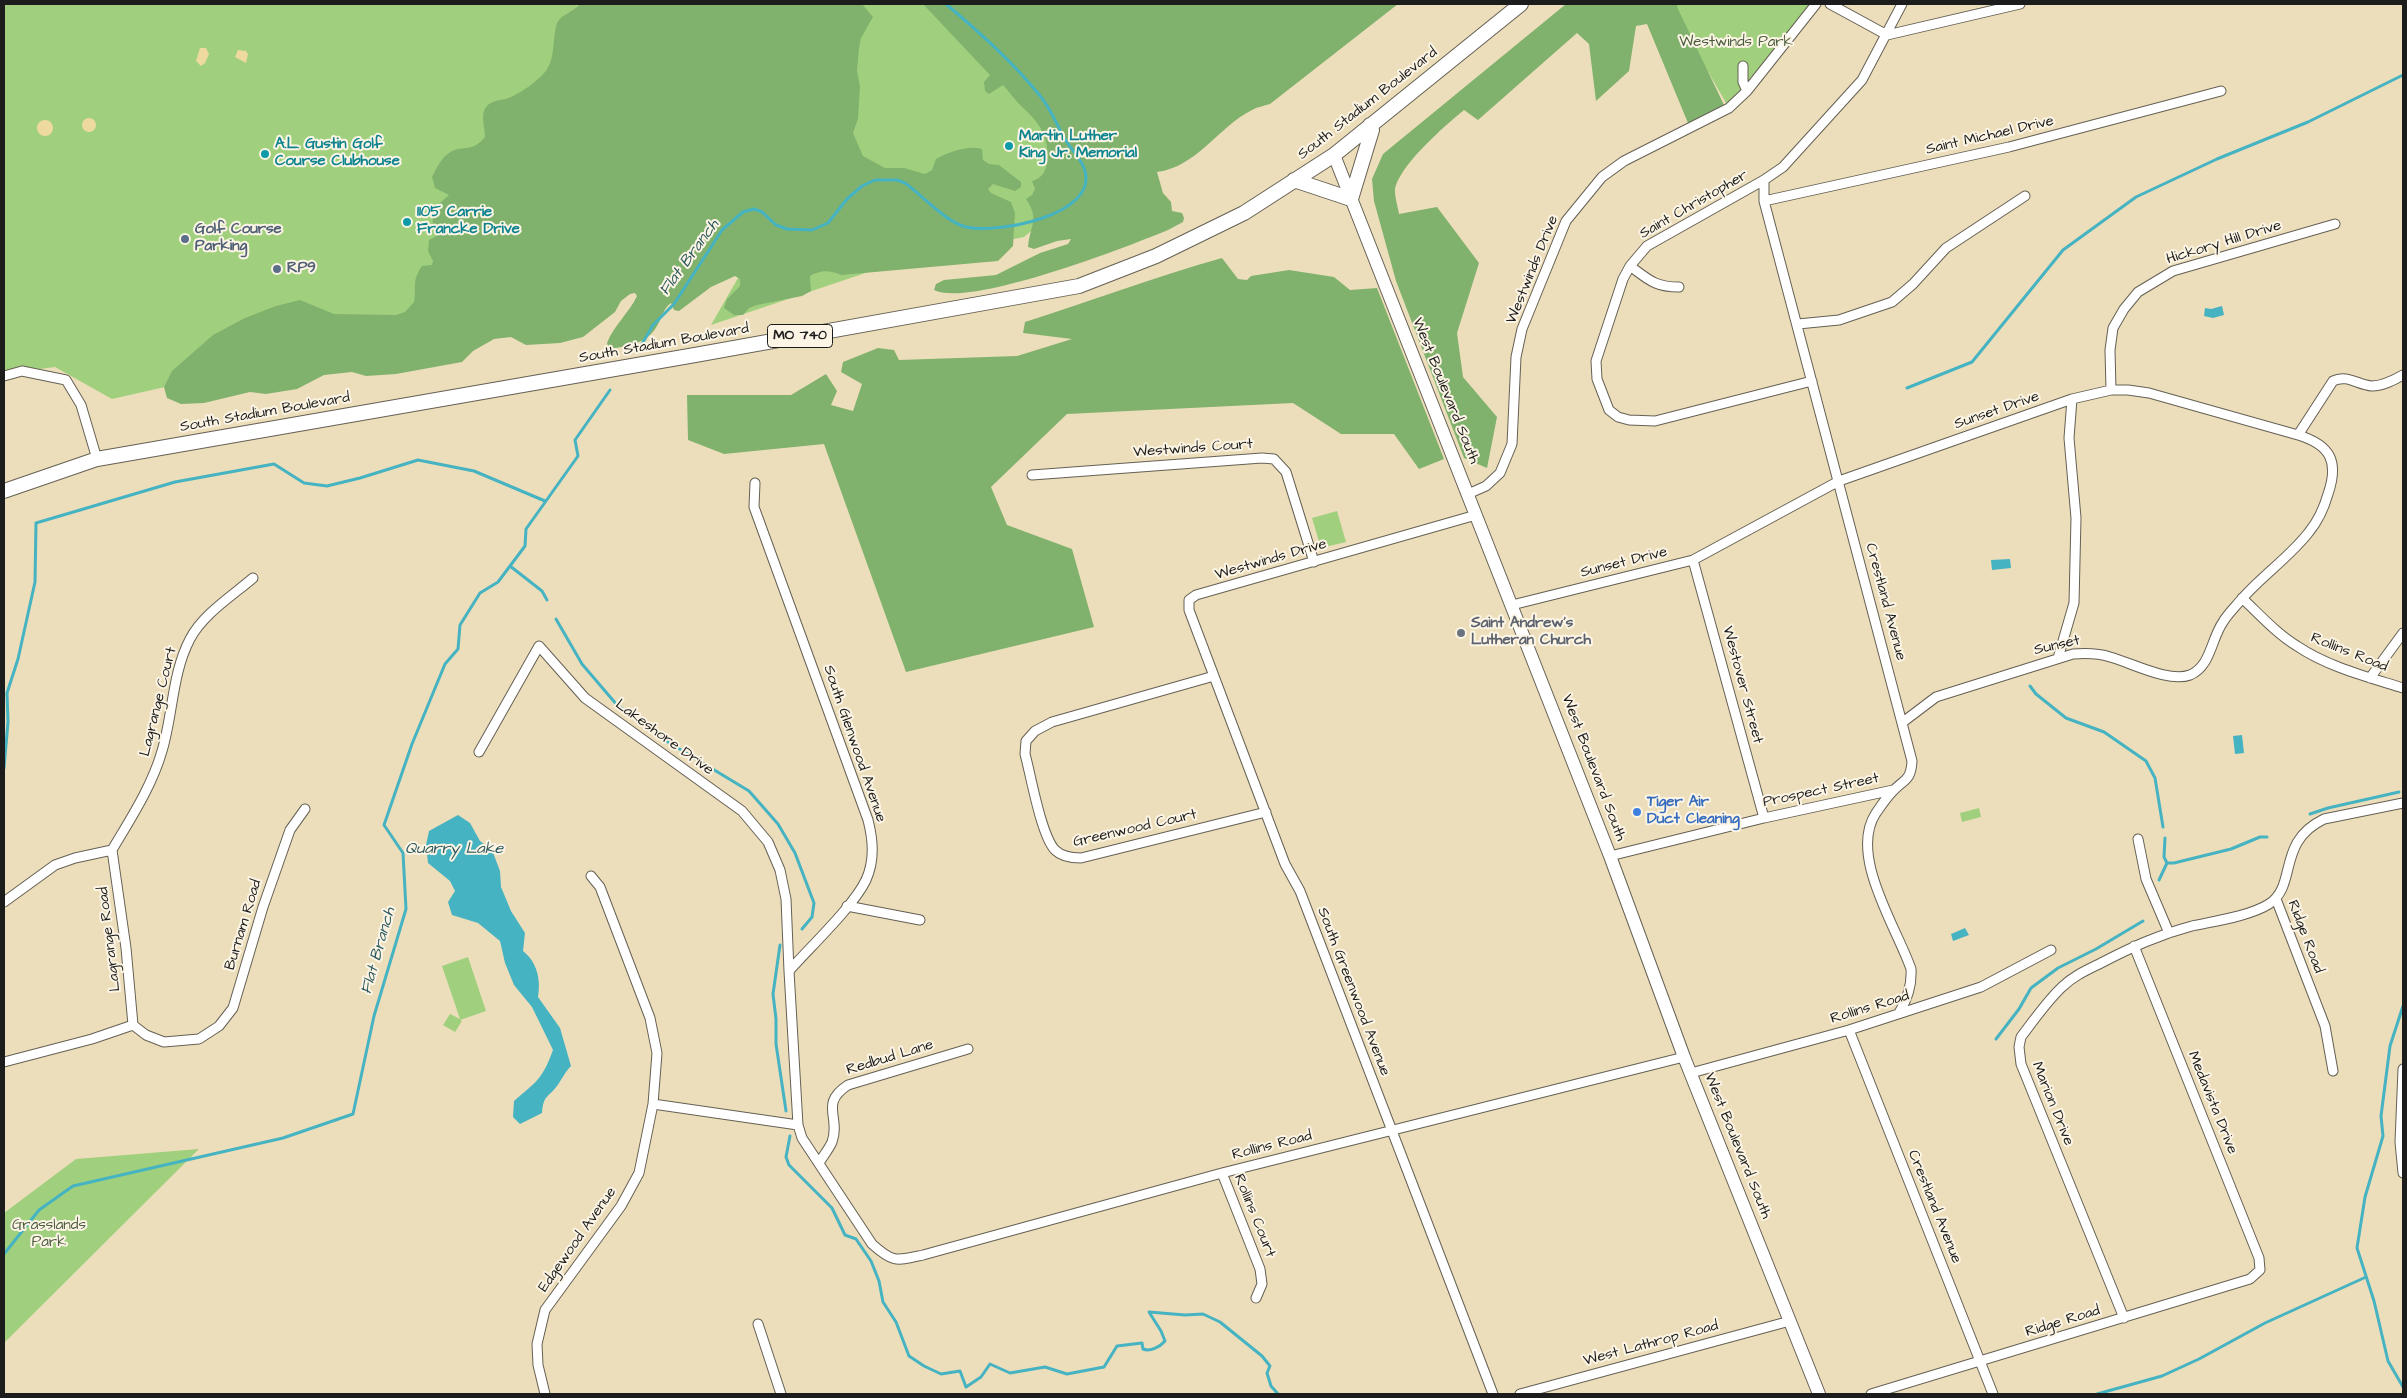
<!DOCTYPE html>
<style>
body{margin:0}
#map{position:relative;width:2407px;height:1398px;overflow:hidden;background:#eddebb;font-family:"Architects Daughter",sans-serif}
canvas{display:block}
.frame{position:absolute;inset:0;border:5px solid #1c1c1c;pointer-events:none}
</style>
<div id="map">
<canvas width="2407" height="1398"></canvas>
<div class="frame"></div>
</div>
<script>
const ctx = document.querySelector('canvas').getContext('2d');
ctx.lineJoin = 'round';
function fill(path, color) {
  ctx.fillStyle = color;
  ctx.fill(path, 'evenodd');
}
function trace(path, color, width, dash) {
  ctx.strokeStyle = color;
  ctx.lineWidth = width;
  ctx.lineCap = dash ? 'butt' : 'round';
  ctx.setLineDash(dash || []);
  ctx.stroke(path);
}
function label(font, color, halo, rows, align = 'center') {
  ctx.font = font + ' "Architects Daughter",sans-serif';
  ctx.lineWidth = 4;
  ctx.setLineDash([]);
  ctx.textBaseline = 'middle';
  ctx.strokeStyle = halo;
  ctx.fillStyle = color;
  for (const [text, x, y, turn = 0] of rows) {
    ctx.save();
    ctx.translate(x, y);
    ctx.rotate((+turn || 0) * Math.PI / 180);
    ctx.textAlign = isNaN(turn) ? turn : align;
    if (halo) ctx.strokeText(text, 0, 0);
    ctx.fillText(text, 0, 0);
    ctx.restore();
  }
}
fill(new Path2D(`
 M4 4H583L435 294 392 331 311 354 112 399 55 367 4 374Z
 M818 4H946L1054 120 1049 216 1024 237 895 263 711 325 750 257Z
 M1669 4H1816L1729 108Z
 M1337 511 1346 542 1321 548 1312 518Z
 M1979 808 1981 817 1962 822 1960 813Z
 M468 957 486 1011 460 1020 462 1021 455 1032 443 1025 450 1014 460 1019 442 966Z
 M199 1149 4 1343V1213L76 1159Z`), '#a0d07e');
fill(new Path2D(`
 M580 4H862L873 17 861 38 859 48 857 71 860 86 858 119 853 133 863 156 885 168H904L925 174 932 170 936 159C949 152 968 145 982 149L983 160 989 164 999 165 1021 182V187L1015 191 993 184 988 189 991 193 1011 202 1015 213 1013 246 998 261 841 275C829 270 821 270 810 276L811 291 802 296 757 305 749 308 743 315H734L724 308 727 299 740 286V279L735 276 711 287 679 311 674 310 671 303C662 310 663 316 657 326 647 344 628 346 609 349L607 343C614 325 629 313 637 296L635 293 630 294 621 301 615 312 583 337 560 343 526 345 511 337 494 339 473 351 462 362 396 374 366 376 352 372 324 375 297 389 266 394 250 392 204 403 181 404 167 398 164 387 172 371 213 335 245 318 276 306 300 300 334 314 396 315 405 312 414 302C417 286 411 282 422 266L432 265 433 261 428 251 429 240 440 234V231L433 226 432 210 449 195 435 188 432 177C436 169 441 158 449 153 461 144 471 154 485 137 485 128 480 115 486 107 492 99 503 101 511 97 524 91 536 82 545 72 556 59 552 38 557 23 561 14 574 12 580 4Z
 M923 4H1398L1270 104C1264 106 1257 107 1252 110 1218 127 1197 167 1157 172L1163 193 1171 202 1172 211 1182 213 1184 218 1183 222 1168 230C1127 247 970 308 934 290L936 284 944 280 996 275 1040 253 1068 244 1071 239 1057 241 1034 249 1028 247C1030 225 1040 220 1026 199L1032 195 1035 189 1032 181C1042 178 1046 172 1047 161 1050 135 1037 120 1019 104 1013 98 1009 91 1003 85L989 94 985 91 984 82 990 75Z
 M1566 4H1678L1677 7 1724 105 1688 123 1647 24 1636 26 1629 71 1596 101 1589 44 1577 33 1478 120 1464 110C1446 125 1397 167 1395 191 1395 198 1398 207 1399 214L1437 207 1479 263 1457 333 1463 377 1497 417 1487 468 1464 458 1396 281 1374 201 1372 179 1383 154Z
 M1222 258 1238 279 1247 280 1251 276 1289 270 1334 277 1350 290 1377 288 1444 459 1419 469 1394 434H1341L1293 403 1067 414 991 487 1007 525 1072 549 1094 627 906 672 824 444 724 454 688 440 687 395H791L826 374 837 391 831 405 853 411 862 384 841 372 843 362 878 348 894 350 899 360 1017 356 1072 339 1023 333 1025 322C1091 301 1155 277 1222 258Z`), '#80b26d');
fill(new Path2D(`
 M200 48H206L209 54 205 63 201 66 196 61Z
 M238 50 246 51 248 54 246 63 235 57Z
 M82 125a7 7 0 1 1 14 0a7 7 0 1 1-14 0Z
 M37 128a8 8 0 1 1 16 0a8 8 0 1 1-16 0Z`), '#eeda9e');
fill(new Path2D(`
 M2222 306 2224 315 2213 318 2204 316 2205 308 2211 309Z
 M2010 559 2011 568 1992 570 1991 560Z
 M2242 735 2244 753 2235 754 2233 736Z
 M458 815 470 823 480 841 492 850 500 871 501 887 511 911 525 933 523 951C537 962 541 979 538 997L560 1028 571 1066C565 1072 562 1079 557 1086 548 1098 543 1095 542 1113L520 1124 513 1117 514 1101C537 1081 542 1080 553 1050L532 1007 514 985 505 963 500 941 478 923 452 915 448 902 455 891 450 881 428 863 426 845 429 831Z
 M1965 928 1969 935 1953 941 1951 934Z`), '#45b3c1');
trace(new Path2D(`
 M642 344 653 325 674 304 722 230 743 212 754 209 762 212 776 225 787 229 812 230 828 223 847 199 862 186 875 180H897L905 183C923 196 946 222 966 227 996 234 1097 216 1085 171 1082 159 1071 150 1065 139 1057 126 1051 109 1041 97 1013 62 979 32 946 4
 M1907 388 1972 362 2063 250 2136 197 2217 159 2308 122 2403 75
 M510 566 542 591 547 600
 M556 619 582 664 617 705 668 742 749 791 778 824 795 853 814 903 812 917 802 929
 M2030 686 2036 694 2066 718 2104 732 2146 761 2155 778 2163 827
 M4 768 8 722 7 693 18 659 35 582 36 523 175 482 274 464 304 483 327 486 360 478 418 460 474 471 545 501
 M2310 814 2328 808 2399 792
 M2165 838 2164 857 2167 863H2174L2231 849 2260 837H2267
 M2159 880 2167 863
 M780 945 773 994 776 1019V1044L786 1111
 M2403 1006 2390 1046 2381 1116 2383 1136 2365 1197 2357 1248 2374 1301 2388 1361 2403 1387
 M1996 1039 2019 1009 2031 988 2058 968 2096 949 2143 921
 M790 1136 786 1157 789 1165 832 1208 845 1235 856 1239 871 1261 879 1281 883 1302 896 1322 909 1356 924 1366 941 1374 960 1371 966 1387 981 1377 990 1364 1010 1373 1045 1367 1067 1374 1104 1367 1117 1346 1142 1343 1143 1349C1150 1352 1160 1347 1165 1341L1161 1331 1149 1312 1185 1315 1203 1314 1220 1322 1262 1356 1270 1366 1267 1373 1271 1386 1278 1394
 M4 1254 39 1210 73 1186 283 1138 353 1114 374 1016 406 909 403 853 384 825 412 744 445 664 458 649 460 625 480 593 498 582 525 546 526 529 578 456 575 440 610 390
 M2097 1394 2162 1376 2199 1359 2265 1323 2366 1277`), '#45b3c1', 3);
const street = new Path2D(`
 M1830 4 1887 35 2020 4
 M1743 66V82L1747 91
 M1764 180V201L1912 761C1911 781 1904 779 1892 792 1886 798 1881 806 1876 813 1848 855 1897 928 1911 969 1912 986 1907 999 1899 1013
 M1764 201 2009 147 2221 91
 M1630 266C1649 280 1655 287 1679 287
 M1798 324 1839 320 1892 302 1913 284 1946 248 2025 196
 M4 376 22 371 66 380 81 405 97 459
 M1812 381 1655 421 1629 420 1618 417 1609 410 1597 379 1596 361 1623 279 1630 266 1647 246 1764 180 1783 167 1862 80 1902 4
 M2111 390 2110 350 2113 328 2124 309 2138 292 2173 271 2335 224
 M2298 435 2333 381C2347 374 2358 385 2372 386 2383 386 2394 380 2403 375
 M1032 475 1262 458 1274 459 1286 472 1314 562
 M755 483 754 507 868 820C873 840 875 860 866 880 853 907 810 947 789 971L798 1125 802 1138 872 1244C893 1263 896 1261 923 1255L1222 1173 1684 1057
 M1468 494 1486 486 1500 473 1512 444 1516 357 1522 329 1566 221 1602 177 1624 161 1729 108 1747 91 1816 4
 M1476 515 1196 595 1189 600V610L1285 864 1300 891 1493 1394
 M1693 560 1764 818
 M2242 598C2260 615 2276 633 2297 646 2328 667 2368 677 2403 688
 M1512 605 1693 560 1839 481 2072 399 2111 390H2128L2149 393 2298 435C2331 445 2339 462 2328 494 2324 508 2318 521 2309 532 2289 558 2261 576 2240 601 2234 608 2227 615 2223 622 2211 639 2211 666 2190 675 2169 683 2132 663 2110 657 2098 653 2086 653 2073 654L1936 697 1903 722
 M2058 658 2074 603 2076 518 2069 438 2072 399
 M1214 676 1052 722 1035 731 1026 741 1025 754C1031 776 1041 835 1055 850 1062 857 1072 858 1081 858L1266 812
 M2370 678 2403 633
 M479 752 539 646 585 698 742 811 768 842 780 870 786 899 789 971
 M2138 839 2146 879 2169 933
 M112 850C131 818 152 786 162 751 173 715 172 673 190 639 203 614 232 596 253 578
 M112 850 126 948 133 1025
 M1610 856 1764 818 1893 790
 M2276 899 2325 1026 2333 1071
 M4 902 55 865 75 858 112 850
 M847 906 920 920
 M1849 1030 1993 1394
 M4 1062 92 1039 133 1025 146 1035 164 1042 199 1039 219 1026 233 1008 263 907 290 830 305 809
 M2403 1069 2400 1142 2403 1173
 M1691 1073 1849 1030 1981 987 2051 950
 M653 1104 798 1125
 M819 1163C823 1156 829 1149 832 1142 841 1117 819 1104 848 1085L968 1049
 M1222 1173 1260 1269 1262 1284 1256 1298
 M2124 1318 2021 1064 2019 1047 2021 1037C2034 1020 2047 1001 2062 987 2073 976 2087 970 2101 963 2132 947 2158 935 2192 926 2215 921 2250 916 2269 904 2298 885 2276 842 2324 819L2403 803
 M758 1324 781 1394
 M545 1394 538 1365 537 1344 545 1310 621 1206 639 1173 653 1104 657 1053 650 1018 600 887 591 876
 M1520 1394 1790 1321
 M1871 1394 2250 1279 2260 1270 2259 1258 2134 946`);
const secondary = new Path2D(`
 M1334 155 1610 856 1684 1057 1819 1394`);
const primary = new Path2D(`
 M1294 180 1351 199 1372 130 1370 125
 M4 491 97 459 695 355 1079 286 1156 256 1244 213 1334 155 1521 4`);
trace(street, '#656054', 11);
trace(secondary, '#656054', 14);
trace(primary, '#656054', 16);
trace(street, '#fff', 9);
trace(secondary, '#fff', 12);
trace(primary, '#fff', 14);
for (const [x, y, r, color] of [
 [1009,146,5,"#0f9aa8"],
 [265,154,5,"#0f9aa8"],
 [407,222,5,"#0f9aa8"],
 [185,239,5,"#5c6f8a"],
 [277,269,5,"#5c6f8a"],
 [1461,633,5,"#6b7280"],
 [1637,812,5,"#3f7fe0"]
]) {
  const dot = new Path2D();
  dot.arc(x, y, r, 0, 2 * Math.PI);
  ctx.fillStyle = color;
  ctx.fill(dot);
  trace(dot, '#fcf5e5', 2);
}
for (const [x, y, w] of [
 [800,336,65]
]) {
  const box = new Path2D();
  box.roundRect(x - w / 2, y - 11.5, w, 23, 4);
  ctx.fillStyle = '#fcf5e5';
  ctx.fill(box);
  trace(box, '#1c1c1c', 1);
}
label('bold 14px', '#1c1c1c', null, [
 ["MO 740",800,336]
]);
label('15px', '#4a5b3e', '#fcf5e5', [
 ["Westwinds Park",1736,43],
 ["Grasslands",49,1226],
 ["Park",49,1243]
]);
label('15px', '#1c1c1c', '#fcf5e5', [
 ["South Stadium Boulevard",1368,104,-38],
 ["Saint Michael Drive",1990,136,-13],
 ["Saint Christopher",1694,205,-30],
 ["Hickory Hill Drive",2224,243,-17],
 ["Westwinds Drive",1533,270,-68],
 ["South Stadium Boulevard",664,344,-10],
 ["West Boulevard South",1445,391,68],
 ["Sunset Drive",1997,411,-19],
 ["South Stadium Boulevard",265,413,-10],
 ["Westwinds Court",1193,449,-4],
 ["Westwinds Drive",1271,560,-16],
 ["Sunset Drive",1624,563,-14],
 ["Crestland Avenue",1885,602,75],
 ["Sunset",2057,646,-13],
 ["Rollins Road",2349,653,22],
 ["Westover Street",1742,685,75],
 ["Lagrange Court",159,702,-76],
 ["Lakeshore Drive",664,738,36],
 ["South Glenwood Avenue",854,744,71],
 ["West Boulevard South",1593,768,69],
 ["Prospect Street",1821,791,-12],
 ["Greenwood Court",1135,829,-13],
 ["Burnam Road",244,925,-73],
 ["Ridge Road",2305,937,69],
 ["Lagrange Road",110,939,-97],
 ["South Greenwood Avenue",1353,992,69],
 ["Rollins Road",1870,1008,-17],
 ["Redbud Lane",890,1058,-17],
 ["Medavista Drive",2212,1103,68],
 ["Marion Drive",2052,1104,68],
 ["Rollins Road",1272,1146,-14],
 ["West Boulevard South",1737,1146,68],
 ["Crestland Avenue",1934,1207,68],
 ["Rollins Court",1254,1216,68],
 ["Edgewood Avenue",578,1240,-55],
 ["Ridge Road",2063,1322,-17],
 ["West Lathrop Road",1651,1344,-15]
]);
label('bold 15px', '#0d838f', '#fcf5e5', [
 ["Martin Luther",1019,137],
 ["King Jr. Memorial",1019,154],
 ["A.L. Gustin Golf",275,145],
 ["Course Clubhouse",275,162],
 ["1105 Carrie",417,213],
 ["Francke Drive",417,230]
], 'left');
label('bold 15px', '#4e5e75', '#fcf5e5', [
 ["Golf Course",195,230],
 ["Parking",195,247],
 ["RP9",287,269]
], 'left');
label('bold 15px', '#5b616d', '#fcf5e5', [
 ["Saint Andrew's",1471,624],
 ["Lutheran Church",1471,641]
], 'left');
label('bold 15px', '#366cbe', '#fcf5e5', [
 ["Tiger Air",1647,803],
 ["Duct Cleaning",1647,820]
], 'left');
label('italic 16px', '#2c585e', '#fcf5e5', [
 ["Flat Branch",690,258,-54],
 ["Quarry Lake",454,850],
 ["Flat Branch",379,951,-74]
]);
</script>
